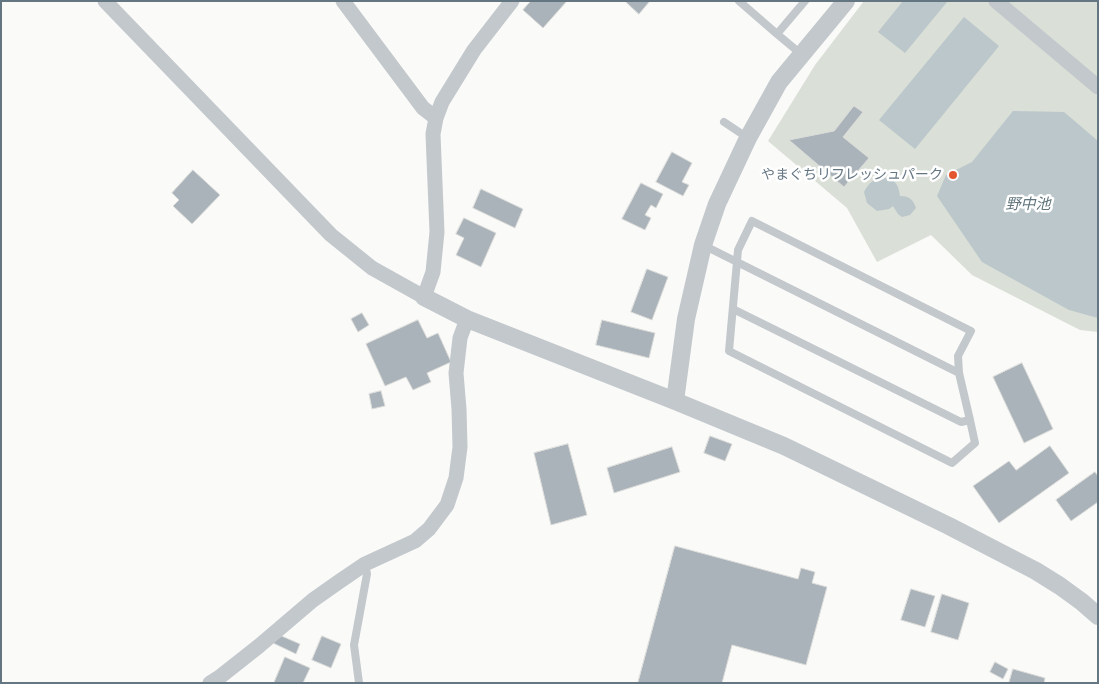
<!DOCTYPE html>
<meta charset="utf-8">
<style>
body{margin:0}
#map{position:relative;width:1099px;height:684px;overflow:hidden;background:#fafaf8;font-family:"PT Sans",sans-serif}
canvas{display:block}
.frame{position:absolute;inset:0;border:2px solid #657683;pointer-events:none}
</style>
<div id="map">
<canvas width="1099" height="684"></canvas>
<div class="frame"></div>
</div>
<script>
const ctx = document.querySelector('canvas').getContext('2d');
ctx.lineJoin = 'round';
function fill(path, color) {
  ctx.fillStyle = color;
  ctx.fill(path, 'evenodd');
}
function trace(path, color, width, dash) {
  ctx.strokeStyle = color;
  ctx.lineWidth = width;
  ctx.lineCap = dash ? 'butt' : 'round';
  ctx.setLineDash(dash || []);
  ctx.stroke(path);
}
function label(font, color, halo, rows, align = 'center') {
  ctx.font = font + ' "PT Sans","Noto Sans JP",sans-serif';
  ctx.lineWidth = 5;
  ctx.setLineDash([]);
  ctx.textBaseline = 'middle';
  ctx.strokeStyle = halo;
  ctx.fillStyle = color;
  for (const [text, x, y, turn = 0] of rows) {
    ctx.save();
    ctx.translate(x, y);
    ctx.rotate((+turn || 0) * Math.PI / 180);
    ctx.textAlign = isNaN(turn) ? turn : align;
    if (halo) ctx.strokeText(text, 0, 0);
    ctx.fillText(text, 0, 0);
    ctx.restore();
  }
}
fill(new Path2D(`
 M864 1H1098V332L1080 330 972 275 931 235 877 262 847 208 768 141 815 65Z`), '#dadfd7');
fill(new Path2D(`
 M903 1 947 2 905 53 878 32Z
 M964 17 999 46 915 149 879 120Z
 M1013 111 1064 112 1098 141V318L1069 310 982 262 937 196 946 175 972 162Z
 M883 177C895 181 898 182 900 196 909 196 913 199 916 208L910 215 902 217 898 214 893 206 889 209 877 211 867 203 864 192C869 183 873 179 883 177Z`), '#bbc7cb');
const building = new Path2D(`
 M531 1H567L543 28 523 10Z
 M625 1H650L639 14Z
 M854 106 863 112 843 137 869 158 844 187 789 140 834 131Z
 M672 152 692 163 682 182 689 185 683 196 656 182Z
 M193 170 220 195 192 224 173 206 179 200 172 193Z
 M641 183 663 194 656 208 651 205 645 215 651 218 645 230 622 219Z
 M481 189 523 209 515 228 473 208Z
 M464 218 496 233 481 267 456 255 464 238 456 234Z
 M647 269 668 277 652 320 631 312Z
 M362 313 369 325 358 332 351 319Z
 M418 320 427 338 438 333 451 362 427 373 431 382 413 390 406 377 385 386 366 344Z
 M602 320 655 333 649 358 596 345Z
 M1022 363 1053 429 1024 443 993 377Z
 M381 391 385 406 372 409 369 394Z
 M710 436 732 444 725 461 704 453Z
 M568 444 587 515 551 525 534 453Z
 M1050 446 1069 473 999 523 973 486 1009 461 1016 470Z
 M672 447 680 472 614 493 607 468Z
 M1095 472 1098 476V502L1071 521 1056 500Z
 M675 546 798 579 801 568 815 572 812 583 827 587 806 665 732 645 722 683H638Z
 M911 589 935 596 925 627 901 620Z
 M942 594 969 603 958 640 931 632Z
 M277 634 300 644 296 654 273 643Z
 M322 636 341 644 331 668 312 660Z
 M285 657 310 668 303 683H274Z
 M995 662 1008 669 1003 679 990 672Z
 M1013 669 1045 678 1044 683H1009Z`);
fill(building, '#aab3b9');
trace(building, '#dcdcda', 1);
trace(new Path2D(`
 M739 1 777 34
 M801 54 777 34 805 1
 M724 122 748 138
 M703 245 959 373
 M733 309 961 422 970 420 975 443 952 463 729 351 738 250 752 221 971 331 958 356 959 373 970 420
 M359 683 354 645 367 574 365 564`), '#c3c8cc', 8);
trace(new Path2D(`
 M105 1 331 235 372 268 424 297 433 272 437 232 433 134 436 118 442 102 474 50 512 1
 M343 1 423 108 436 118
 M996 1 1098 87
 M210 683 221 676 259 646 313 600 340 581 365 564 415 541 429 529 447 505 456 478 460 447 459 409 456 373 460 338 467 319`), '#c3c8cc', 15);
trace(new Path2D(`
 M424 297 467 319 675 401 784 446 949 526 1036 571 1060 586 1082 602 1098 616
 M675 401 686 319 703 245 717 204 748 138 779 82 846 1`), '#c3c8cc', 18);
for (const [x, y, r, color] of [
 [953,175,5,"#e4572e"]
]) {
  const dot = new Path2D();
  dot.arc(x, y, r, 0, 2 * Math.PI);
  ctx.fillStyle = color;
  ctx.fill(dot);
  trace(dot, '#fff', 2);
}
label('14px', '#657683', '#fff', [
 ["やまぐちリフレッシュパーク",943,175]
], 'right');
label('italic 15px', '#60757c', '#fff', [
 ["野中池",1028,205]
]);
</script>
